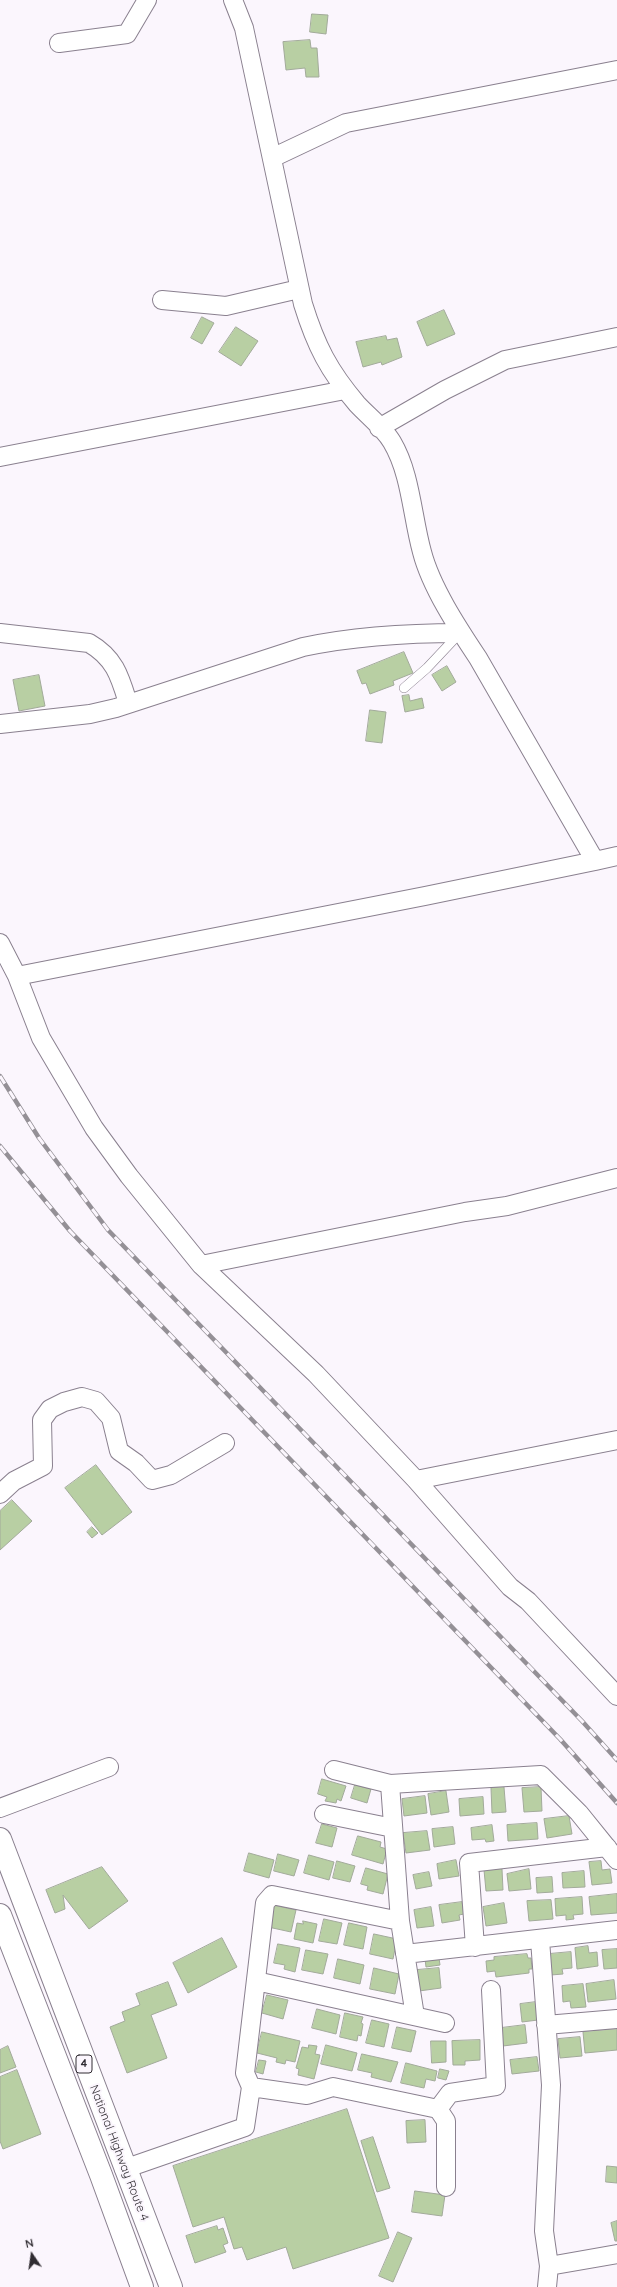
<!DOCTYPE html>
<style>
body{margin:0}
#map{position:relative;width:617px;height:2287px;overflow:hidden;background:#fbf6fd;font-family:Quicksand,sans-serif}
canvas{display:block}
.north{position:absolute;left:12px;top:2235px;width:40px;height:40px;-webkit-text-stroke:3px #fbf6fd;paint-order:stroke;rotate:347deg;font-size:11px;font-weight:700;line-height:16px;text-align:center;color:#302c32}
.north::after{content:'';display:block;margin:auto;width:14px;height:18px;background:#302c32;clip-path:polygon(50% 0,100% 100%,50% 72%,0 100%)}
</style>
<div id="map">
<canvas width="617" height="2287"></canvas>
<div class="north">N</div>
</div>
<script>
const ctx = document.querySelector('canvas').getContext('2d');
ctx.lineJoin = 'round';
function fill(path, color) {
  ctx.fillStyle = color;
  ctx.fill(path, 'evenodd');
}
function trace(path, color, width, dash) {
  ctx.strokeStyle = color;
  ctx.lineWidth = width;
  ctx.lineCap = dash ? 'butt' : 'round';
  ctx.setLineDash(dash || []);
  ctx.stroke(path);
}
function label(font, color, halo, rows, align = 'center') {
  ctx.font = font + ' Quicksand,sans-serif';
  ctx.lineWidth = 4;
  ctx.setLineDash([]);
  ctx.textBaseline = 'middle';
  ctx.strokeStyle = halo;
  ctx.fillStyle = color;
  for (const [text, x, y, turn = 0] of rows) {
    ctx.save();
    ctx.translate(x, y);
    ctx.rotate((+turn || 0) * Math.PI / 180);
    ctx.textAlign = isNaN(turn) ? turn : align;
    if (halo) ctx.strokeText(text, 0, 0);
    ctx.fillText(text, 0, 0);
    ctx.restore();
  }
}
const building = new Path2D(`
 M312 14 328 15 326 34 310 32Z
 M310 40 311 48H317L319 77H306L305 68 286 70 283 42Z
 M444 310 455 334 427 346 417 322Z
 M202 317 214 323 202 344 191 338Z
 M236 327 258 341 241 366 219 352Z
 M386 336 387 340 397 338 402 357 382 365 381 362 363 367 356 342Z
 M404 652 413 673 393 681 394 685 370 694 366 683 362 684 357 671Z
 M447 666 456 682 442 691 432 675Z
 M39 675 45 706 19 711 13 680Z
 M409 695 410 701 422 698 424 708 405 712 402 696Z
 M370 710 386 712 382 743 366 741Z
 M96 1465 132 1512 102 1535 65 1488Z
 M12 1500 32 1521 0 1550V1511Z
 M92 1527 98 1533 92 1538 87 1532Z
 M322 1779 346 1786 341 1801 337 1799 336 1803 325 1801 327 1797 318 1794Z
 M355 1785 371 1789 367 1803 351 1798Z
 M504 1787 506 1812 492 1813 491 1788Z
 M541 1787 542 1811 524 1812 522 1788Z
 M446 1791 449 1812 431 1815 428 1794Z
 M425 1796 427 1813 404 1816 402 1799Z
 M483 1797 484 1814 460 1816 459 1799Z
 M569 1816 572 1834 547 1838 544 1819Z
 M537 1823 538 1839 508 1841 507 1825Z
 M322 1824 337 1828 332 1847 316 1843Z
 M492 1825 494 1841 486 1842 485 1839 472 1840 471 1828Z
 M453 1827 455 1844 434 1847 432 1829Z
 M427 1831 430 1850 406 1853 403 1833Z
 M358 1836 381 1842 380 1847 387 1849 383 1864 352 1855Z
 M249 1853 274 1860 269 1878 244 1871Z
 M278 1854 299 1860 294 1876 274 1871Z
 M309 1855 334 1862 329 1880 304 1873Z
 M456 1860 459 1876 439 1879 437 1864Z
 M337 1861 355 1866 350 1882 333 1878Z
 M601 1861 602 1870 610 1869 612 1883 592 1885 589 1862Z
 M102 1867 128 1901 89 1929 63 1895 65 1909 55 1913 46 1890Z
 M366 1868 388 1874 383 1894 367 1890 368 1886 361 1884Z
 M502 1869 503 1890 486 1891 484 1870Z
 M529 1869 531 1889 509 1891 507 1874Z
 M584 1871 585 1887 563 1888 562 1873Z
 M429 1872 432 1886 416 1889 413 1875Z
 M552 1877 553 1892 537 1893 536 1878Z
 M617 1894V1913L591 1915 589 1897Z
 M582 1897 583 1914 573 1915 574 1919 566 1920V1915L556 1916 555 1899Z
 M551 1900 553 1919 529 1921 527 1901Z
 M462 1902 464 1914 459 1915 460 1920 442 1923 439 1905Z
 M504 1903 507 1923 486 1926 483 1907Z
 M273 1905 296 1910 291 1932 268 1927Z
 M431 1907 434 1926 417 1928 414 1910Z
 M324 1919 342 1923 337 1944 319 1941Z
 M303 1921 317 1924 313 1943 294 1939 297 1923 303 1924Z
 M349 1923 367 1927 363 1949 344 1945Z
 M374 1934 397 1939 393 1959 370 1954Z
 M222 1938 237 1967 188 1993 173 1963Z
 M278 1944 300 1948 295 1972 284 1969 285 1965 274 1963Z
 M588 1946 589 1953 597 1952 598 1966 577 1969 575 1948Z
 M617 1949V1968L604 1969 602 1950Z
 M306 1950 328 1954 323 1974 302 1970Z
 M571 1952 572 1968 562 1969 563 1974 551 1975 549 1954Z
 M527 1954 528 1958H531L532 1969H529V1973L496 1977 495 1971 487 1972 486 1961 494 1960V1957Z
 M439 1958 440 1965 426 1967 425 1959Z
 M338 1959 364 1965 360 1984 334 1978Z
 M374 1968 399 1974 395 1994 370 1989Z
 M439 1968 441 1988 419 1991 417 1970Z
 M614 1980 616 1999 588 2002 586 1984Z
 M168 1982 177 2005 151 2015 167 2058 127 2073 110 2027 125 2021 122 2012 140 2005 136 1994Z
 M583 1984 586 2007 571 2008 570 2001 563 2002 562 1986Z
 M267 1995 288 2000 283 2019 262 2013Z
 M536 2002 538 2020 522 2022 520 2004Z
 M317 2009 340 2015 336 2034 312 2028Z
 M345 2013 363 2017 361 2023 363 2024 361 2036 358 2035 357 2041 340 2037Z
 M372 2020 389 2024 384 2047 366 2043Z
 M525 2025 527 2043 503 2046 501 2028Z
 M397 2027 416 2031 411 2052 392 2048Z
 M617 2029V2050L585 2053 583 2032Z
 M262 2032 300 2041 295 2062 286 2060 285 2064 276 2062 277 2058 257 2053Z
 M580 2037 582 2056 560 2058 558 2039Z
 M480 2040V2060L465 2061V2065H453L452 2041Z
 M431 2041H446V2062L432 2063Z
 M309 2045 317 2046 315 2054 320 2055 314 2079 298 2075 299 2069 296 2068 302 2047 308 2048Z
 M326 2045 357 2053 352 2071 321 2064Z
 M8 2046 16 2067 0 2073V2050Z
 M362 2054 398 2062 391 2082 371 2077 372 2073 358 2070Z
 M537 2057 539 2071 512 2074 510 2060Z
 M259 2060 266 2061 263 2074 256 2072Z
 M406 2063 437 2071 435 2081 426 2079 424 2088 401 2083Z
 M440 2069 449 2071 446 2080 438 2078Z
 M17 2070 41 2134 3 2149 0 2141V2077Z
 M347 2109 389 2238 293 2269 286 2247 247 2260 242 2247 234 2249 224 2217 193 2227 173 2166Z
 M425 2120 426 2142 407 2143 406 2121Z
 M373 2137 390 2188 377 2192 361 2141Z
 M607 2166 617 2167V2183L606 2182Z
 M415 2191 445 2195 442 2216 412 2212Z
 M617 2221V2241H615L611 2223Z
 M217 2226 218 2230 223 2228 228 2243 223 2245 226 2252 195 2263 186 2236Z
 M398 2232 412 2238 393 2282 379 2276Z`);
fill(building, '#b8cfa3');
trace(building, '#a2aa9a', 1);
const lane = new Path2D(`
 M404 688 427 668 459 634`);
const street = new Path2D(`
 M233 0 244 28 303 304C316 346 329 371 357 404 368 416 384 428 392 442 411 474 412 516 422 552 431 587 458 628 478 658L595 861 617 856
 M59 43 127 34 147 0
 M272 158 346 123 617 70
 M162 300 226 306 299 289
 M379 428 445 390 505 360 617 337
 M0 457 345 390
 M0 633 89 643C115 658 120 677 128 703
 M0 724 90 714 116 708 303 647C355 636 407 633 461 633
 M595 861 425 896 17 976 41 1038 94 1128 129 1176 201 1265 465 1212 507 1206 617 1178
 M0 943 17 976
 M201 1265 316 1374 416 1480 617 1440
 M416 1480 510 1587 528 1601 617 1696
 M0 1494 14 1481 43 1466 42 1420 50 1409 64 1402 82 1397 96 1401 111 1418 119 1451 136 1463 152 1480 171 1475 225 1443
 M334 1770 390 1784 541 1775 579 1813 617 1860
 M390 1784 400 1921 415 2016
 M0 1808 109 1767
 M324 1814 393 1828
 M540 1940 551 2085 544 2231 549 2266 547 2287
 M475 1947 469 1863 607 1847
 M405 1954 617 1930
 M256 1981 445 2023
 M546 2025 617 2019
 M251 2087 245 2073 265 1903 272 1895 400 1921
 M438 2109 446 2121V2187
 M124 2169 245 2127 251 2087 307 2095 333 2087 438 2109 450 2093 496 2086 491 1990
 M549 2266 617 2254`);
const highway = new Path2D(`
 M0 1839 171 2287
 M0 1915 101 2175 142 2287`);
trace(lane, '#8a808f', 10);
trace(street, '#8a808f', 20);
trace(highway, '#8a808f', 24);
trace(lane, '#fff', 9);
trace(street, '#fff', 18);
trace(highway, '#fff', 22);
const rail = new Path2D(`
 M0 1076 39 1138 108 1230 582 1721 617 1760
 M0 1146 70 1231 560 1739 617 1803`);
trace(rail, '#949096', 4.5);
trace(rail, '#fbf6fd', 3, [9]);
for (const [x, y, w] of [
 [84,2064,16]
]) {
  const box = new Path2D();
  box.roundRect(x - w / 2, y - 9, w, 18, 3);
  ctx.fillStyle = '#fbf6fd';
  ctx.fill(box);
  trace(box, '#302c32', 1);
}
label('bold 11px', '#302c32', null, [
 ["4",84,2064]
]);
label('12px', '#302c32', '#fbf6fd', [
 ["National Highway Route 4",119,2153,69]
]);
</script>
